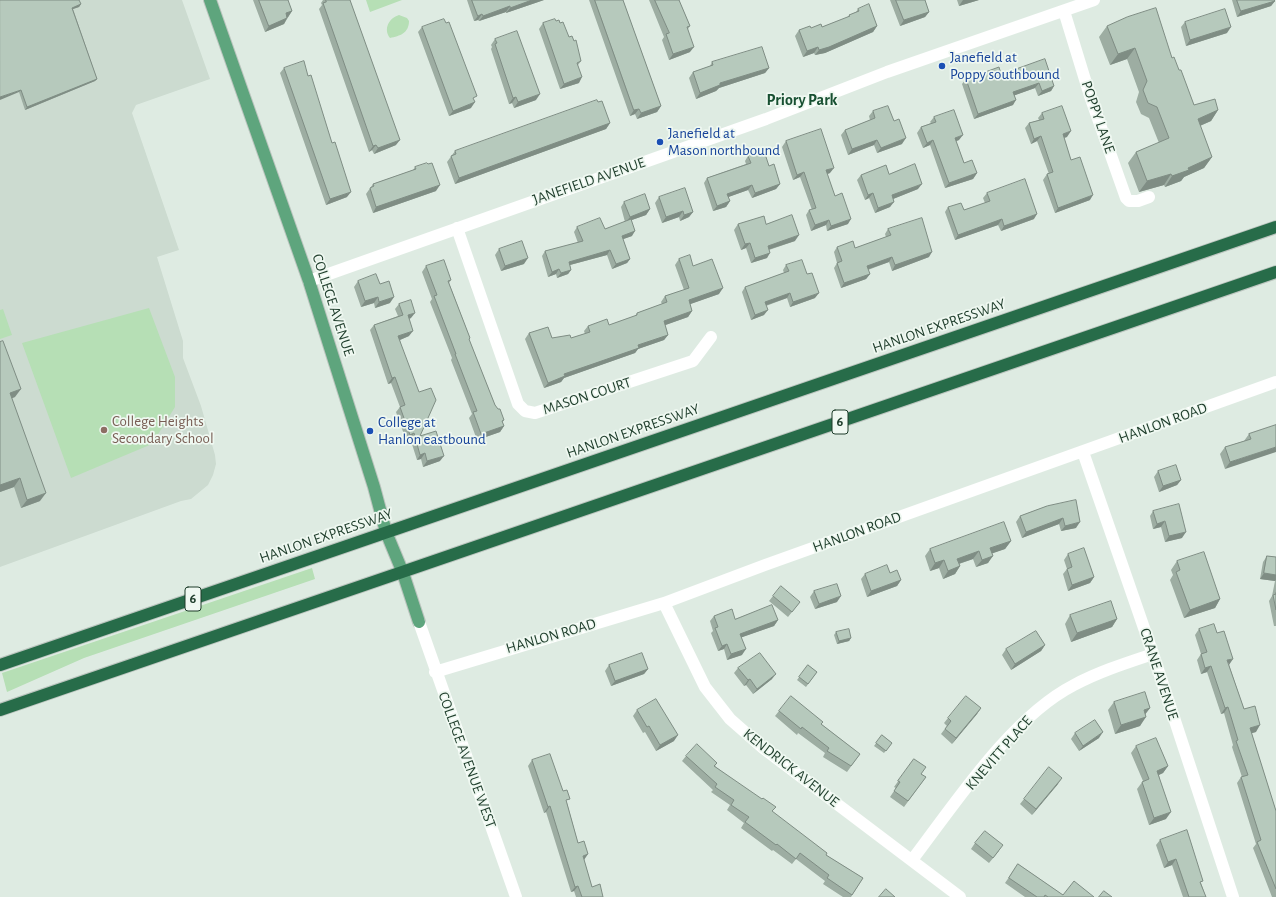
<!DOCTYPE html>
<style>
body{margin:0}
canvas{display:block;background:#deebe2}
</style>
<canvas width="1276" height="897"></canvas>
<script>
const ctx = document.querySelector('canvas').getContext('2d');
ctx.lineJoin = 'round';
function fill(path, color) {
  ctx.fillStyle = color;
  ctx.fill(path, 'evenodd');
}
function trace(path, color, width, dash) {
  ctx.strokeStyle = color;
  ctx.lineWidth = width;
  ctx.lineCap = dash ? 'butt' : 'round';
  ctx.setLineDash(dash || []);
  ctx.stroke(path);
}
function label(font, color, halo, rows, align = 'center') {
  ctx.font = font + ' "Alegreya Sans",sans-serif';
  ctx.lineWidth = 3.5;
  ctx.setLineDash([]);
  ctx.textBaseline = 'middle';
  ctx.strokeStyle = halo;
  ctx.fillStyle = color;
  for (const [text, x, y, turn = 0] of rows) {
    ctx.save();
    ctx.translate(x, y);
    ctx.rotate((+turn || 0) * Math.PI / 180);
    ctx.textAlign = isNaN(turn) ? turn : align;
    if (halo) ctx.strokeText(text, 0, 0);
    ctx.fillText(text, 0, 0);
    ctx.restore();
  }
}
fill(new Path2D(`
 M0 0H182L210 79 136 105 132 113 179 250 157 257 183 341V358L201 406 215 455 216 464 213 475 208 485 191 499 181 501 0 567Z`), '#ccdbd0');
fill(new Path2D(`
 M366 0H402L370 12Z
 M399 15 407 18 409 21C409 33 400 36 390 38 383 29 389 18 399 15Z
 M149 308 175 377V407L152 444 71 478 22 343Z
 M3 309 12 335 0 339V310Z
 M312 568 315 579 84 658 7 692 2 673Z`), '#b6dfb5');
const major = new Path2D(`
 M210 0 309 281 374 487 386 532 403 573 419 622`);
const highway = new Path2D(`
 M0 665 1276 227
 M0 710 1276 272`);
trace(major, '#bcc5bf', 14);
trace(highway, '#bcc5bf', 14);
trace(new Path2D(`
 M1064 11 1090 96 1126 198 1129 201H1138L1149 197
 M457 228 518 404 525 411 535 413 693 361 711 337
 M309 281 766 119 887 72 1094 0
 M1083 452 1153 654 1233 897
 M664 603 705 687 730 719 763 748 960 897
 M419 622 516 897
 M435 672 664 603 765 565 1276 382
 M912 860C955 804 1010 718 1074 685 1098 672 1126 663 1153 654`), '#fff', 12);
trace(major, '#5ea57d', 12);
trace(highway, '#276c49', 12);
fill(new Path2D(`
 M0 0 81 4 79 7 73 9 97 79 95 81 25 110 19 92Z
 M253 0H288L292 11 284 24 265 32Z
 M323 0H350L396 145 374 154 372 150 369 152 319 9 322 5 321 3Z
 M467 0H544L506 13V12L479 21 478 20 474 21Z
 M589 0H623L661 106 657 112 637 119 635 114 630 116Z
 M649 0H679L690 26 688 29 690 52 669 60 662 40 664 37Z
 M890 0H925L929 12 925 17 900 26Z
 M957 0H979L959 6Z
 M1232 0H1274L1275 1 1271 6 1237 17Z
 M858 9 877 26 873 32 825 53 815 55 814 53 803 57 795 36 799 30 822 27 847 18 849 15 856 12Z
 M556 21 560 23 569 37 581 61 578 65 579 83 560 89 539 29 543 23Z
 M1185 22 1227 33 1186 46 1181 27Z
 M1107 26 1172 58 1179 70 1194 105 1218 110 1211 121 1200 126 1212 157 1204 168 1184 177 1181 181 1165 187 1164 185 1139 192 1128 163 1136 152 1159 143 1149 118 1141 114 1136 102 1139 92 1127 59 1110 65 1099 37Z
 M422 27 471 108 449 116 418 32Z
 M495 39 536 100 514 108 512 103 509 104 491 49 492 47 491 45Z
 M712 62 769 68 765 73 719 88 716 91 696 99 689 78 693 72 710 66Z
 M284 68 347 197 326 205 280 73Z
 M1001 74 1054 86 1051 91 1038 96 1035 88 1015 95 1013 105 974 119 962 84 966 79Z
 M873 111 902 144 877 153 874 145 848 155 841 135 845 130 870 120 869 116Z
 M1042 113 1067 137 1064 138 1071 160 1090 200 1055 213 1043 180 1047 174H1049L1037 141 1031 144 1025 128 1029 123 1039 120 1038 118Z
 M934 117 959 140 956 141 964 163 977 173 973 179 945 188 930 145 923 148 917 133 921 127 931 123 930 122Z
 M610 123 606 129 455 184 447 162 455 151Z
 M786 141 830 173 827 174 835 196 848 224 827 231 826 225 811 231 806 215 809 210H812L800 177 793 180 782 147Z
 M748 156 769 166 780 184 776 189 752 198 748 190 728 197 730 201 726 207 713 211 704 183 707 178 746 164 745 161Z
 M415 167 436 191 373 213 366 194 373 184 413 170Z
 M889 174 918 189 893 199 890 207 875 213 869 198 865 200 857 180 861 175Z
 M987 193 1034 219 1001 231 998 225 955 240 945 212 948 207 964 210 985 203 983 198Z
 M659 197 693 212 689 217 680 221 679 217 662 223 655 203Z
 M624 202 650 209 646 215 632 220V236L623 239 630 259 627 263 612 269 607 255 570 265 571 270 568 274 557 278 556 274 548 277 542 256 545 251 578 243 574 232 577 227 605 229 625 222 621 207Z
 M738 224H766L795 241 769 250 767 258 751 263 746 248 741 250 734 230Z
 M888 229 929 257 892 271 889 262 868 270 870 274 866 279 841 288 834 268 837 263 834 252 837 247 855 248 886 237 885 234Z
 M499 249 524 264 501 271 495 255Z
 M679 259 693 266 719 294 690 304 692 311 688 317 665 325 668 335 664 340 638 349 635 353 564 378 561 382 544 388 525 339 529 333 552 338H571L585 334 584 331 588 326 609 325 635 316 637 313 662 304 661 302 665 296 684 290 675 265Z
 M786 265 815 298 790 307 787 298 766 306 764 315 751 320 742 292 745 287 784 273 783 270Z
 M426 266 451 280 449 283 470 338 469 340 495 405 504 420 502 423 504 426 500 432 477 440 469 418 472 414 451 360 452 358 430 302 432 299 422 272Z
 M358 281 380 284 390 303 375 308 374 303 361 307 354 287Z
 M399 304 411 318 409 319V336L400 340 420 436 440 461 423 467 421 459 417 460 410 438 406 440 396 412 400 407 391 383 388 384 370 330 374 325 398 316 395 309Z
 M0 342 15 397 12 398 40 501 21 508 14 487 0 492Z
 M1276 425 1225 469 1220 454 1225 447 1244 441 1249 434Z
 M1158 471 1181 480 1177 485 1159 492 1154 477Z
 M1047 506 1076 528 1061 531 1059 524 1022 538 1016 522 1020 516Z
 M1153 511 1182 538 1165 542 1161 527 1153 529 1150 516Z
 M1011 541 1005 549 992 553 988 563 976 567 973 559 959 564 960 566 955 574 943 579 939 568 930 571 925 556 930 549Z
 M1068 554 1094 577 1090 583 1068 591 1063 574 1067 569 1064 560Z
 M1267 556 1276 557V626H1274L1269 601 1272 596 1275 581 1260 579 1263 562Z
 M1177 561 1220 599 1215 608 1184 618 1170 580 1173 575 1171 570Z
 M890 573 901 580 897 586 867 597 861 579 865 574Z
 M814 591 837 602 815 609 810 597Z
 M773 596 800 602 788 617 769 601Z
 M1070 615 1117 619 1112 627 1071 642 1065 624Z
 M714 616 735 619 778 620 774 626 742 637V655L727 660 724 649 718 651 711 633 713 631 710 621Z
 M1199 629 1229 665 1244 709 1256 732 1251 733 1276 811V897H1272L1253 848 1256 844 1237 783 1241 777H1242L1232 747 1233 745 1224 713 1221 714 1207 672 1201 674 1197 660 1201 654 1195 635Z
 M836 632 851 638 849 641 837 644 834 635Z
 M1045 645 1041 651 1011 670 1002 655 1006 649Z
 M609 665 648 669 644 674 611 686 605 671Z
 M808 665 817 672 806 687 797 680Z
 M738 668 772 679 753 694 746 685 744 686 734 673Z
 M1114 702 1150 708 1145 714 1140 726 1115 734 1108 710Z
 M981 708 977 714 952 744 941 734 947 726 944 723 948 718Z
 M637 710 674 741 656 751 645 732 643 733 633 716Z
 M779 711 821 724 860 754 847 772 823 757 825 753 798 733 797 735 775 716Z
 M1075 733 1099 738 1079 751 1071 739Z
 M882 735 892 743 884 753 874 746Z
 M1136 746 1168 766 1163 773 1159 775 1166 819 1149 825 1137 789 1143 781 1131 753Z
 M686 756 717 763 715 766 826 855 863 878 851 897H843L823 884 825 881 796 859 792 864 773 850 772 851 741 828 744 823 727 810 730 805 711 792 713 790 682 761Z
 M914 759 921 774 926 777 904 807 890 797 896 788 894 787Z
 M532 760 567 803 578 843 584 860 592 887 603 897H576L574 891 571 892 546 812 544 813 528 766Z
 M1058 784 1032 815 1020 804 1024 799Z
 M1160 840 1201 883 1206 897H1183L1172 865 1164 868 1156 845Z
 M975 843 999 851 989 863 971 849Z
 M1018 864 1063 895 1094 897H1025L1005 883Z`), '#9dada2');
fill(new Path2D(`
 M532 0H544L506 13 510 8Z
 M963 0H979L959 6Z
 M1275 1 1271 6 1237 17 1241 11Z
 M81 4 79 7 70 10 72 8Z
 M510 6 506 12 479 21 483 16Z
 M292 11 288 17 282 19 286 13Z
 M929 12 925 17 900 26 904 20Z
 M482 14 478 20 474 21 478 16Z
 M287 18 284 24 265 32 269 26Z
 M877 26 873 32 825 53 815 55 819 50Z
 M1231 27 1227 33 1186 46 1190 40Z
 M694 47 690 52 669 60 673 54Z
 M818 47 814 53 803 57 807 51Z
 M1135 48 1127 59 1110 65 1118 54Z
 M769 68 765 73 719 88 716 91 696 99 700 93 720 83Z
 M582 77 579 83 560 89 564 84Z
 M97 79 95 81 25 110 27 107Z
 M1039 83 1035 88 1010 97 1013 92Z
 M1054 86 1051 91 1038 96 1042 91Z
 M21 90 19 92 0 100V97Z
 M540 94 536 100 514 108 518 102Z
 M516 97 512 103 509 104 513 98Z
 M1016 100 1013 105 974 119 978 114Z
 M475 102 471 108 449 116 453 111Z
 M661 106 657 112 637 119 641 113Z
 M639 109 635 114 630 116 634 110Z
 M1218 110 1211 121 1190 130 1198 119Z
 M610 123 606 129 455 184 459 178Z
 M1071 131 1067 137 1059 139 1063 134Z
 M963 135 959 140 951 143 955 138Z
 M1041 136 1037 141 1031 144 1034 139Z
 M906 138 902 144 877 153 881 148Z
 M400 140 396 145 374 154 378 148Z
 M877 140 874 145 848 155 852 149Z
 M933 140 930 145 923 148 927 143Z
 M376 145 372 150 369 152 373 146Z
 M1212 157 1204 168 1184 177 1181 181 1165 187 1172 176 1188 168Z
 M834 168 830 173 822 176 826 170Z
 M804 172 800 177 793 180 797 175Z
 M977 173 973 179 945 188 949 183Z
 M1171 174 1164 185 1139 192 1147 181Z
 M780 184 776 189 752 198 755 193Z
 M922 184 918 189 888 201 892 195Z
 M440 185 436 191 373 213 376 207Z
 M752 185 748 190 723 199 727 194Z
 M351 192 347 197 326 205 330 199Z
 M873 193 869 198 865 200 868 195Z
 M1093 195 1090 200 1055 213 1058 208Z
 M730 201 726 207 713 211 717 206Z
 M894 202 890 207 875 213 878 208Z
 M650 209 646 215 626 222 630 217Z
 M683 211 679 217 662 223 666 217Z
 M693 212 689 217 680 221 684 215Z
 M1037 214 1034 219 1001 231 1004 226Z
 M851 219 848 224 827 231 831 226Z
 M1002 219 998 225 955 240 958 235Z
 M829 220 826 225 811 231 815 225Z
 M635 231 632 236 618 241 622 236Z
 M799 235 795 241 764 251 768 246Z
 M750 243 746 248 741 250 745 244Z
 M610 250 607 255 566 266 569 262Z
 M932 252 929 257 892 271 895 265Z
 M770 253 767 258 751 263 755 258Z
 M892 257 889 262 863 271 867 266Z
 M528 258 524 264 501 271 505 266Z
 M630 259 627 263 612 269 616 264Z
 M559 269 556 274 548 277 552 272Z
 M571 270 568 274 557 278 561 273Z
 M870 274 866 279 841 288 844 283Z
 M723 288 719 294 685 306 689 300Z
 M790 293 787 298 761 307 765 302Z
 M819 293 815 298 790 307 793 302Z
 M378 297 374 303 361 307 365 301Z
 M394 297 390 303 375 308 379 302Z
 M768 310 764 315 751 320 755 315Z
 M692 311 688 317 660 327 664 321Z
 M415 313 411 318 404 321 408 315Z
 M413 331 409 336 395 342 398 336Z
 M668 335 664 340 638 349 635 353 564 378 561 382 544 388 548 383 564 374 638 345Z
 M395 377 391 383 388 384 392 378Z
 M21 389 15 397 4 401 10 393Z
 M504 426 500 432 477 440 481 434Z
 M414 433 410 438 406 440 410 435Z
 M1276 447V452L1225 469 1230 462Z
 M425 453 421 459 417 460 420 455Z
 M444 456 440 461 423 467 427 461Z
 M20 478 14 487 0 492V485Z
 M1181 480 1177 485 1159 492 1163 486Z
 M46 493 40 501 21 508 27 500Z
 M1063 518 1059 524 1022 538 1026 532Z
 M1165 521 1161 527 1153 529 1157 524Z
 M1080 522 1076 528 1061 531 1065 526Z
 M1186 532 1182 538 1165 542 1169 536Z
 M1011 541 1005 549 985 556 990 548Z
 M979 551 973 559 952 566 957 559Z
 M993 556 988 563 976 567 982 560Z
 M944 560 939 568 930 571 935 563Z
 M960 566 955 574 943 579 948 571Z
 M1264 573 1276 575V580L1275 581 1260 579Z
 M1094 577 1090 583 1068 591 1072 585Z
 M901 580 897 586 867 597 871 591Z
 M841 596 837 602 815 609 819 604Z
 M1220 599 1215 608 1184 618 1190 610Z
 M1117 619 1112 627 1071 642 1077 633Z
 M778 620 774 626 737 639 740 634Z
 M851 638 849 641 837 644 839 641Z
 M727 644 724 649 718 651 722 646Z
 M1045 645 1041 651 1011 670 1015 664Z
 M746 649 742 655 727 660 731 654Z
 M1233 659 1229 665 1227 660Z
 M1211 666 1207 672 1201 674 1205 668Z
 M648 669 644 674 611 686 615 681Z
 M776 674 772 679 753 694 757 689Z
 M750 679 746 685 744 686 748 680Z
 M1228 707 1224 713 1221 714 1225 708Z
 M981 708 977 714 952 744 956 738Z
 M1150 708 1144 716V710Z
 M1146 717 1140 726 1115 734 1121 725Z
 M1260 725 1256 732 1245 735 1250 728Z
 M1103 732 1099 738 1079 751 1083 746Z
 M678 735 674 741 656 751 660 745Z
 M1168 766 1163 773 1152 778 1157 771Z
 M1062 778 1058 784 1032 815 1036 809Z
 M550 806 546 812 544 813 548 807Z
 M1171 812 1166 819 1149 825 1154 818Z
 M588 854 584 860 583 856Z
 M1176 859 1172 865 1164 868 1168 862Z
 M578 886 574 891 571 892 575 887Z`), '#7f8d84');
const building = new Path2D(`
 M0 0H79L81 4 72 8 97 79 27 107 21 90 0 97Z
 M259 0H288L292 11 286 13 287 18 269 26Z
 M326 0H350L400 140 378 148 376 145 373 146 323 3 326 2Z
 M472 0H532L510 8V6L483 16 482 14 478 16Z
 M595 0H623L661 106 641 113 639 109 634 110Z
 M655 0H679L690 26 687 27 694 47 673 54 666 34 669 33Z
 M896 0H925L929 12 904 20Z
 M1237 0H1274L1275 1 1241 11Z
 M869 4 877 26 829 47 819 50 818 47 807 51 799 30 810 26 811 28 821 24 822 27 850 16 849 15 859 11 858 9Z
 M1156 8 1172 58 1174 57 1179 70H1181L1194 105 1215 99 1218 110 1198 119 1212 157 1188 168 1189 170 1172 176 1171 174 1147 181 1136 152 1169 138 1157 107 1148 103 1143 90 1147 81 1135 48 1118 54 1107 26 1127 17Z
 M1225 9 1231 27 1190 40 1185 22Z
 M444 19 446 23 449 22 477 96 473 98 475 102 453 111 422 27Z
 M555 19 556 21 559 20 560 23 563 22 569 37 572 36 574 41 576 40 581 61 577 63 582 77 564 84 543 23Z
 M517 31 540 94 518 102 516 97 513 98 495 44 497 43 495 39Z
 M762 47 769 68 720 83V85L700 93 693 72 713 65 712 62Z
 M1045 59 1054 86 1042 91 1039 83 1013 92 1016 100 978 114 966 79 999 67 1001 74Z
 M304 61 308 76 311 75 332 143 335 142 351 192 330 199 284 68Z
 M597 100 598 102 602 101 610 123 459 178 451 156 456 154 455 151Z
 M888 106 894 121 899 119 906 138 881 148 877 140 852 149 845 130 875 118 873 111Z
 M1062 106 1071 131 1063 134 1071 160 1080 157 1093 195 1058 208 1047 174 1053 172 1041 136 1034 139 1029 123 1044 119 1042 113Z
 M954 110 963 135 955 138 964 163 972 160 977 173 949 183 933 140 927 143 921 127 936 122 934 117Z
 M821 129 834 168 826 170 835 196 842 193 851 219 831 226 829 220 815 225 809 210 816 208 804 172 797 175 786 141Z
 M764 151 769 166 774 164 780 184 755 193 752 185 727 194 730 201 717 206 707 178 751 163 748 156Z
 M427 163 428 164 432 163 440 185 376 207 370 188 374 186 373 184 416 169 415 167Z
 M915 164 922 184 892 195 894 202 878 208 873 193 868 195 861 175 886 165 889 174Z
 M1025 179 1037 214 1004 226 1002 219 958 235 948 207 961 203 964 210 990 201 987 193Z
 M685 188 693 212 684 215 683 211 666 217 659 197Z
 M645 194 650 209 630 217 624 202Z
 M792 215 799 235 768 246 770 253 755 258 750 243 745 244 738 224 764 216 766 224Z
 M600 218 605 229 631 219 635 231 622 236 630 259 616 264 610 250 569 262 571 270 561 273 559 269 552 272 545 251 583 241 577 227Z
 M922 218 932 252 895 265 892 257 867 266 870 274 844 283 837 263 842 261 837 247 853 241 855 248 891 235 888 229Z
 M522 241 528 258 505 266 499 249Z
 M690 255 693 266 712 259 723 288 689 300 692 311 664 321 668 335 638 345 639 348 564 374 565 376 548 383 529 333 548 327 552 338 570 335 571 338 590 332 588 326 607 319 609 325 637 315V313L667 302 665 296 689 288 679 259Z
 M444 260 451 280 448 281 470 338 469 339 495 405 498 409H500L504 420 502 421 504 426 481 434 473 412 477 411 455 354H456L434 296 437 295 426 266Z
 M802 260 807 274 812 273 819 293 793 302 790 293 765 302 768 310 755 315 745 287 789 271 786 265Z
 M376 274 380 284 389 281 394 297 379 302 378 297 365 301 358 281Z
 M411 300 415 313 408 315 413 331 398 336 419 392 431 388 436 400 420 436 436 431 444 456 427 461 425 453 420 455 414 433 410 435 400 407 405 405 395 377 392 378 374 325 403 315 399 304Z
 M3 341 21 389 10 393 46 493 27 500 20 478 0 485V342Z
 M1276 425V447L1230 462 1225 447 1251 439 1249 434Z
 M1176 465 1181 480 1163 486 1158 471Z
 M1076 500 1080 522 1065 526 1063 518 1026 532 1020 516 1047 506Z
 M1179 504 1186 532 1169 536 1165 521 1157 524 1153 511Z
 M1004 522 1011 541 990 548 993 556 982 560 979 551 957 559 960 566 948 571 944 560 935 563 930 549Z
 M1084 548 1094 577 1072 585 1067 569 1072 567 1068 554Z
 M1204 552 1220 599 1190 610 1176 572 1180 570 1177 561Z
 M1267 556 1276 557V575L1264 573Z
 M887 565 890 573 897 570 901 580 871 591 865 574Z
 M837 584 841 596 819 604 814 591Z
 M781 586 800 602 792 612 773 596Z
 M1276 593V610L1273 595 1276 594Z
 M1111 601 1117 619 1077 633 1070 615Z
 M772 605 778 620 740 634 746 649 731 654 727 644 722 646 715 628 718 627 714 616 732 609 735 619Z
 M1214 624 1217 633 1224 631 1233 659 1227 660 1244 709 1255 706 1260 725 1250 728 1276 811V889L1257 842 1261 840 1241 777 1248 775 1236 741 1238 740 1228 707 1225 708 1211 666 1205 668 1201 654 1207 652 1199 629Z
 M849 629 851 638 839 641 836 632Z
 M1036 631 1045 645 1015 664 1006 649Z
 M642 653 648 669 615 681 609 665Z
 M760 653 776 674 757 689 750 679 748 680 738 668Z
 M808 665 817 672 808 684 799 677Z
 M1145 692 1150 708 1144 710 1146 717 1121 725 1114 702Z
 M791 696 823 722 821 724 860 754 851 766 827 751 829 748 802 727 801 729 779 711Z
 M966 696 981 708 956 738 945 729 951 721 948 718Z
 M656 699 678 735 660 745 649 726 647 727 637 710Z
 M1095 720 1103 732 1083 746 1075 733Z
 M882 735 892 743 886 751 876 743Z
 M1156 738 1168 766 1157 771 1171 812 1154 818 1142 782 1149 779 1136 746Z
 M697 744 717 763 714 766 762 799 763 798 776 807 772 811 827 853 826 855 863 878 852 895 827 878 829 875 800 853 796 859 777 844 776 845 745 822 749 817 731 805 734 800 715 787 717 784 686 756Z
 M550 754 563 791 567 790 570 799 566 800 578 843 584 841 588 854 583 856 592 887 600 884 603 897H582L578 886 575 887 550 806 548 807 532 760Z
 M914 759 926 767 921 774 926 777 908 801 894 791 900 782 898 781Z
 M1049 767 1062 778 1036 809 1024 799Z
 M1187 830 1203 881 1200 882 1206 897H1189L1176 859 1168 862 1160 840Z
 M985 831 1003 845 993 858 975 843Z
 M1018 864 1063 895 1074 881 1094 897H1048L1045 895 1044 897H1037L1009 878Z
 M886 889 895 897H879Z
 M1104 891 1112 897H1099Z`);
fill(building, '#b6c9bc');
trace(building, '#7f8d84', 1);
for (const [x, y, r, color] of [
 [942,66,4,"#1a4fb4"],
 [660,142,4,"#1a4fb4"],
 [104,430,4,"#8d6e63"],
 [370,431,4,"#1a4fb4"]
]) {
  const dot = new Path2D();
  dot.arc(x, y, r, 0, 2 * Math.PI);
  ctx.fillStyle = color;
  ctx.fill(dot);
  trace(dot, '#eff8f1', 1.5);
}
for (const [x, y, w] of [
 [840,422,16],
 [193,599,16]
]) {
  const box = new Path2D();
  box.roundRect(x - w / 2, y - 12, w, 24, 3);
  ctx.fillStyle = '#eff8f1';
  ctx.fill(box);
  trace(box, '#1e3d2b', 1);
}
label('bold 14px', '#1e3d2b', null, [
 ["6",840,422],
 ["6",193,599]
]);
label('15px', '#164399', '#eff8f1', [
 ["Janefield at",950,57],
 ["Poppy southbound",950,74],
 ["Janefield at",668,133],
 ["Mason northbound",668,150],
 ["College at",378,422],
 ["Hanlon eastbound",378,439]
], 'left');
label('15px', '#1e3d2b', '#eff8f1', [
 ["POPPY LANE",1098,117,71],
 ["JANEFIELD AVENUE",589,181,-19],
 ["COLLEGE AVENUE",333,305,72],
 ["HANLON EXPRESSWAY",939,326,-19],
 ["MASON COURT",587,396,-18],
 ["HANLON ROAD",1163,423,-20],
 ["HANLON EXPRESSWAY",633,431,-19],
 ["HANLON ROAD",857,532,-20],
 ["HANLON EXPRESSWAY",326,536,-19],
 ["HANLON ROAD",551,636,-16],
 ["CRANE AVENUE",1159,674,72],
 ["KNEVITT PLACE",999,753,-49],
 ["COLLEGE AVENUE WEST",467,760,70],
 ["KENDRICK AVENUE",791,768,38]
]);
label('15px', '#785e54', '#eff8f1', [
 ["College Heights",112,421],
 ["Secondary School",112,438]
], 'left');
label('bold 16px', '#185032', '#eff8f1', [
 ["Priory Park",802,100]
]);
</script>
